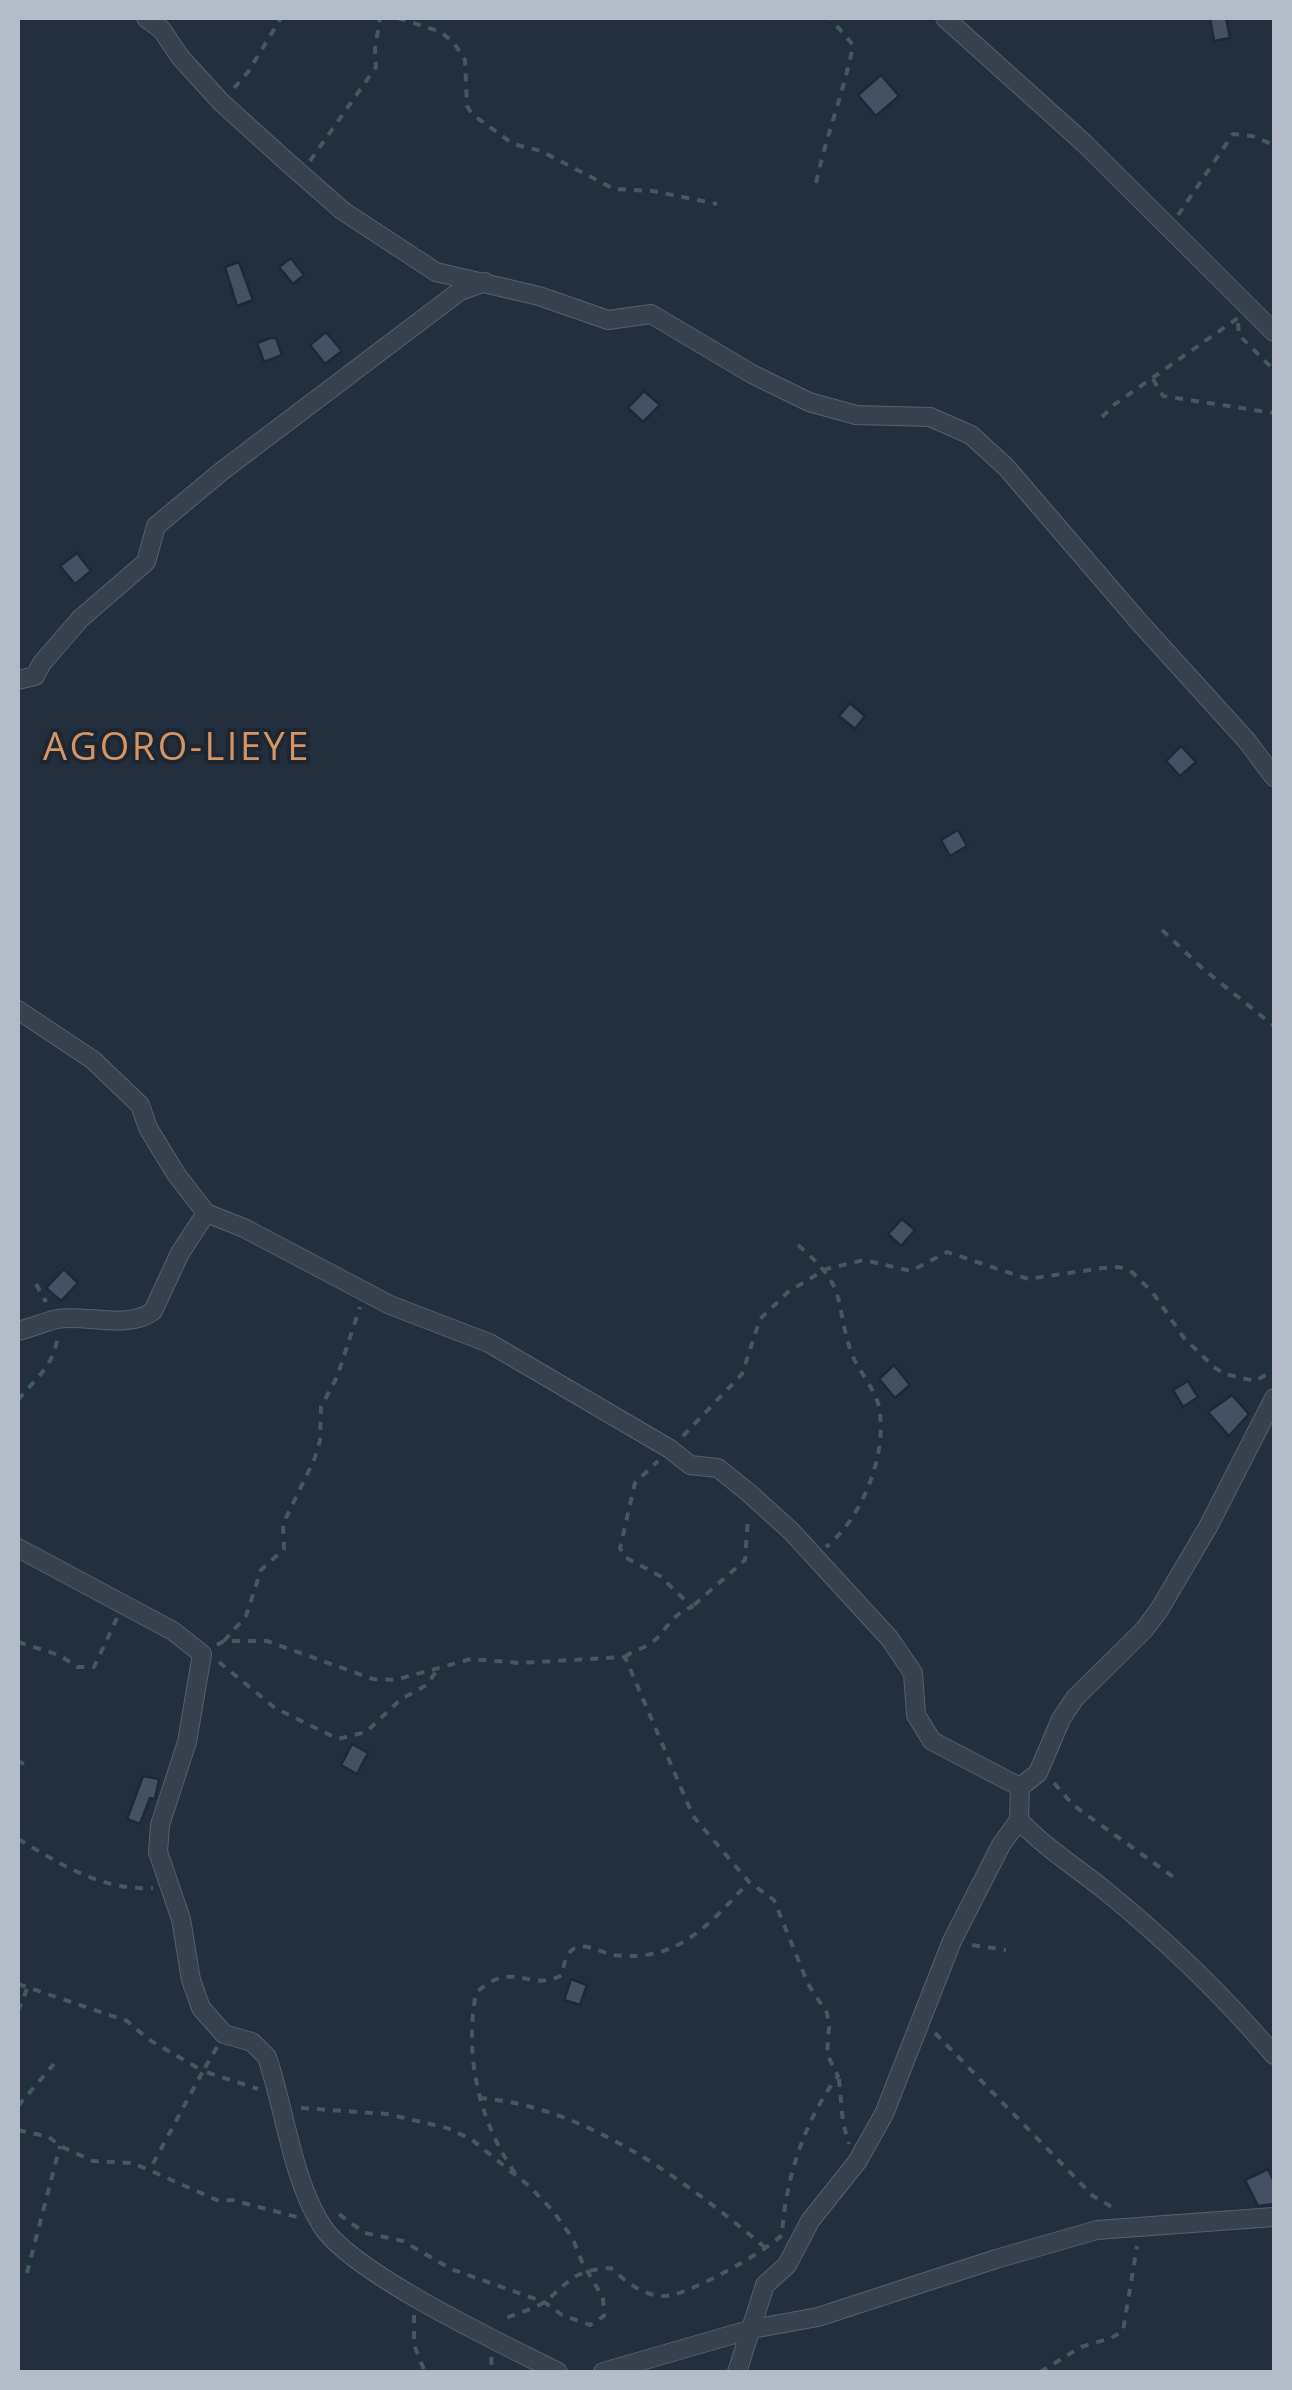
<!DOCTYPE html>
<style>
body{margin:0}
#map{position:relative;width:1292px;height:2390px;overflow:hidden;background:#242f3e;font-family:"Open Sans",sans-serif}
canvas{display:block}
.frame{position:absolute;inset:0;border:20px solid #b4bcc9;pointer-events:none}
</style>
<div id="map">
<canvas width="1292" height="2390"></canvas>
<div class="frame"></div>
</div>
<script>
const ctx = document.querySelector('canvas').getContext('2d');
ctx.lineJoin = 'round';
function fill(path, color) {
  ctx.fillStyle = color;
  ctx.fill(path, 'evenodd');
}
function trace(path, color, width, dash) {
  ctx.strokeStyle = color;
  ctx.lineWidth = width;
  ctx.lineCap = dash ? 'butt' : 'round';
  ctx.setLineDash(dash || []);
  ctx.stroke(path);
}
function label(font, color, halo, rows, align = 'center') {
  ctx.font = font + ' "Open Sans",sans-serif';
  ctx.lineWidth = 8;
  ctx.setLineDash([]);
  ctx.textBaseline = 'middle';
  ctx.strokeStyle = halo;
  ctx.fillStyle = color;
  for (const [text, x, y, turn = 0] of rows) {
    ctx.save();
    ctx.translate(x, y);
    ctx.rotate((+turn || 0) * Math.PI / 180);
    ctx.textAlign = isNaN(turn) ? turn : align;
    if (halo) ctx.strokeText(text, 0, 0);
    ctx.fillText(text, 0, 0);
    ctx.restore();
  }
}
const building = new Path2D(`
 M1210 18H1226L1230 38 1214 41Z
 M881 75 899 96 876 116 858 95Z
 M291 258 304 275 293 284 279 267Z
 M239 262 253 300 237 306 225 267Z
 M326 332 342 351 325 364 310 345Z
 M270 338H276L282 355 264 362 257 343Z
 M644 391 660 405 643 422 628 408Z
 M77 553 91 571 75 584 60 566Z
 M850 703 865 716 855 729 839 716Z
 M1181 746 1196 762 1180 776 1166 761Z
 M958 830 967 846 950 856 941 840Z
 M902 1219 915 1230 901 1246 888 1234Z
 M64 1269 78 1283 61 1301 46 1288Z
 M894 1365 910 1385 895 1398 879 1379Z
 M1188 1381 1198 1397 1183 1407 1173 1390Z
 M1232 1395 1249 1414 1229 1436 1208 1412Z
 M352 1744 368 1753 357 1774 341 1765Z
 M143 1776 159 1779 155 1799 150 1798 140 1824 127 1819Z
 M571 1979 587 1985 580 2005 564 2000Z
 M1268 2169 1274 2182V2204L1258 2206 1245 2180Z`);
fill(building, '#455162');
trace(building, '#1f2835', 2.5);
const street = new Path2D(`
 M146 18 162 30 180 57 221 102 285 160 343 211 436 272 539 296 608 320 651 314 752 374 809 402 856 415 930 417 971 435 1006 467 1140 623 1247 741 1274 777
 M945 18 1084 143 1274 332
 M18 680 35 676 42 663 80 619 146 562 156 526 222 471 460 291 485 282
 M18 1010 93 1060 140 1105 148 1128 176 1174 206 1213 244 1228 390 1305 489 1343 670 1449 690 1465 718 1468 749 1493 791 1531 890 1639 913 1673 916 1715 932 1741 1020 1787
 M18 1331C31 1328 44 1322 57 1319 87 1314 128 1330 153 1311L180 1253 206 1213
 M18 1548 173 1631 202 1654 187 1742 160 1825 158 1852 181 1919 191 1980 201 2008 224 2034 252 2042 267 2057C285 2110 292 2179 322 2226 353 2274 503 2344 558 2372
 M1020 1787 1038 1773 1061 1719 1075 1698 1144 1630 1159 1610 1208 1527 1274 1398
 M1020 1787 1019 1820C1044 1847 1073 1865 1102 1888 1165 1939 1222 1994 1274 2055
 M603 2372 752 2329 818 2317 996 2259 1097 2230 1274 2217
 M737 2372 765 2285 787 2265 810 2221 857 2162 884 2114 952 1941 1001 1845 1019 1820`);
trace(street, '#565f6c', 20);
trace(new Path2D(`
 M398 18 441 32 454 43 465 60 467 106 472 114 513 144 541 151 614 189 653 191 717 204
 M234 88 248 72 281 18
 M310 161 376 67 375 49 380 18
 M816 183C826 136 844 92 853 45L830 18
 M1178 215 1233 134 1252 136 1274 145
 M1238 323 1239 335 1274 370
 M1153 379 1163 396 1274 413
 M1102 417 1115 404 1238 318
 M1162 930 1202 968 1274 1026
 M798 1245C849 1289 833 1296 851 1352 858 1371 875 1388 879 1407 888 1454 862 1518 826 1547
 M36 1284 46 1302
 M18 1400C36 1378 55 1365 58 1334
 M683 1436 742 1374 760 1319 788 1292 826 1269 864 1260 911 1271 947 1252 1028 1279 1103 1268 1119 1267 1132 1272 1153 1293 1184 1338 1215 1368 1225 1374 1255 1381 1274 1370
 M694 1605 745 1560 748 1518
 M224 1641 246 1616 261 1570 284 1549 283 1524 314 1460 320 1441 321 1407 337 1377 360 1307
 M18 1642 59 1655 77 1667H94L117 1618
 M217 1645 224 1641H267L373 1679 395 1680 471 1659 519 1663 625 1657 693 1816 749 1882 774 1900 808 1984 827 2013 829 2027 827 2054 838 2076C805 2119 785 2180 782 2235 765 2252 689 2295 665 2296 644 2297 625 2281 611 2268 574 2270 572 2279 546 2301 533 2310 513 2314 500 2321
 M625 1657C633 1650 640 1650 648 1645 666 1635 668 1615 692 1607L660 1576 625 1557 620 1548 635 1483 658 1461
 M219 1662 275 1708 338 1739 366 1732 401 1699 427 1685 439 1667
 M18 1761 24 1764
 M1054 1783 1073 1805 1179 1881
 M18 1839C61 1864 101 1891 153 1888
 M972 1945 1006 1950
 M18 1984 127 2021 148 2039 203 2071 149 2171
 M18 2011 27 1989
 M935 2033 1093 2196 1117 2210
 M217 2047 203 2071 258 2089
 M839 2079 843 2123 849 2144
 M479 2098C587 2106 687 2182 767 2249
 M18 2106 54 2064
 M301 2108 387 2114 447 2128 471 2139 529 2186 553 2211 573 2239 582 2262 603 2298 604 2316 590 2325 562 2315 544 2302 451 2269 403 2241 365 2233 336 2212
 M18 2130 49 2137 60 2146 93 2161 133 2163 219 2201 232 2200 297 2217
 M515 2173C479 2121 464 2056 476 1993 513 1958 528 1993 562 1975 564 1965 565 1953 575 1948 587 1943 602 1953 614 1955 676 1963 708 1926 747 1884
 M27 2273 60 2146
 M414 2315V2345L425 2372
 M491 2357 492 2372
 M1040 2372 1081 2347 1111 2338 1123 2331 1137 2246`), '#44595c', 4, [8, 8]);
trace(street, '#38414e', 18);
ctx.letterSpacing = '2.5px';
label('38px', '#d59563', '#1d2633', [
 ["AGORO-LIEYE",177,749]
]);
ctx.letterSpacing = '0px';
</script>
